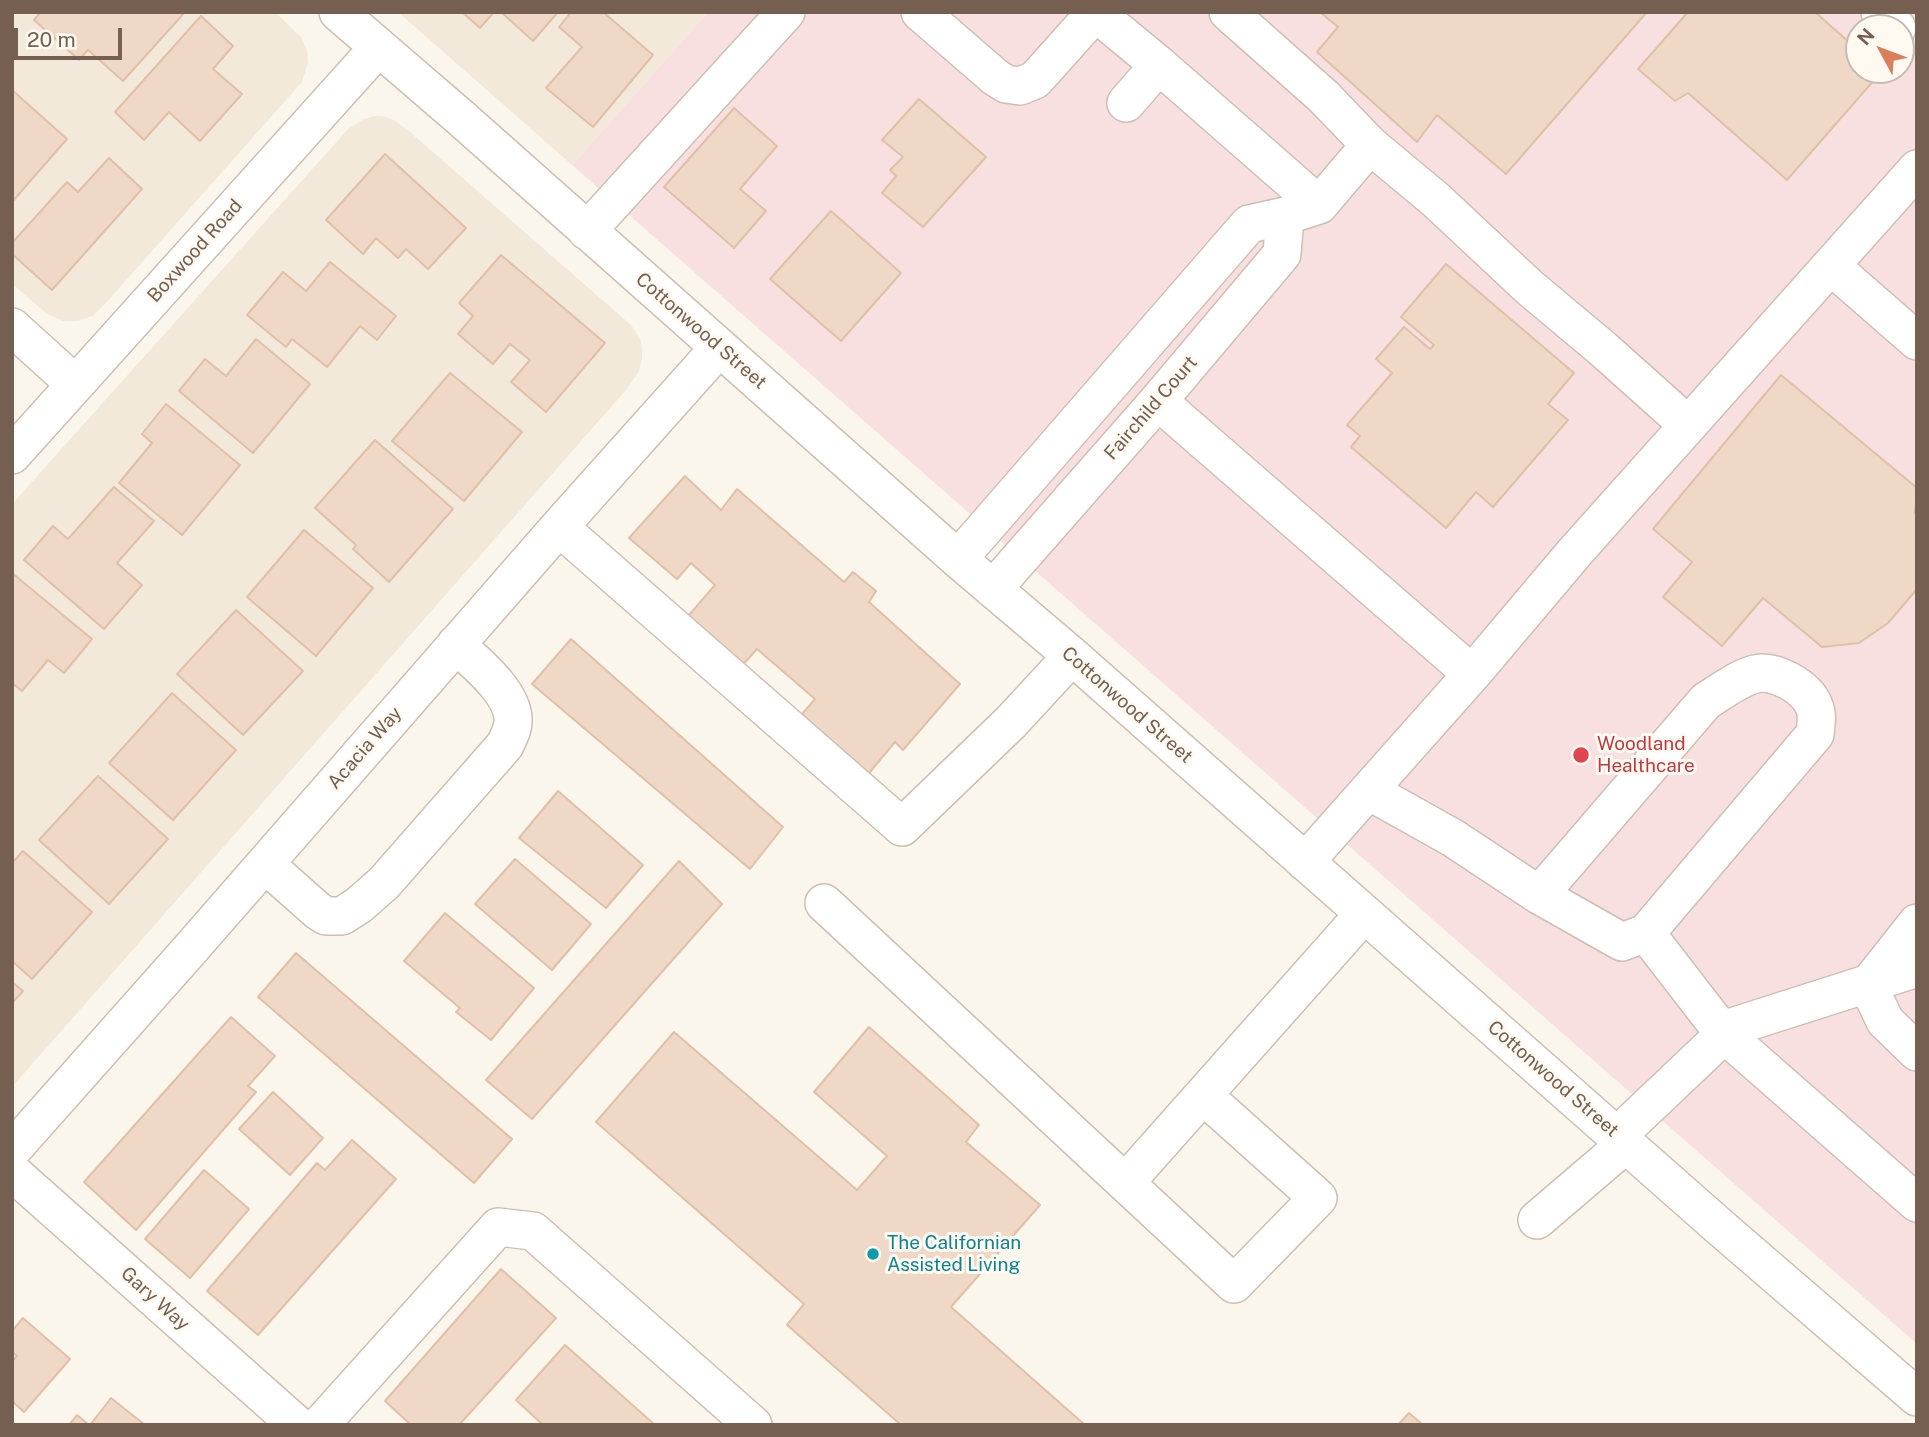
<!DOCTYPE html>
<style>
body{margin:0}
#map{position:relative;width:1929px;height:1437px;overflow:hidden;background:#fbf6ec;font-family:"Public Sans",sans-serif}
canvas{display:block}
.frame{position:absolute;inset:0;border:14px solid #755f50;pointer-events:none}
.north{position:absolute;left:1845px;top:14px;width:70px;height:70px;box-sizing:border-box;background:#fefaf2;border:2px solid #c7bcb1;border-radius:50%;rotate:311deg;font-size:19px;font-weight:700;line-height:28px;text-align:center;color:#755f50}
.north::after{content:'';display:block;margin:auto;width:24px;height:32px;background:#da7e5c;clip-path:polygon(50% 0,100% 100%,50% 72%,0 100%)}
.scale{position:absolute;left:14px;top:28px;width:108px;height:32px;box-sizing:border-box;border:4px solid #755f50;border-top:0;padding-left:9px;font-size:21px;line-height:24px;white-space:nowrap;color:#755f50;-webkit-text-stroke:5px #fefaf2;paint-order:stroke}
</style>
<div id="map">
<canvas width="1929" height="1437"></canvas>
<div class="frame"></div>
<div class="north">N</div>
<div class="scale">20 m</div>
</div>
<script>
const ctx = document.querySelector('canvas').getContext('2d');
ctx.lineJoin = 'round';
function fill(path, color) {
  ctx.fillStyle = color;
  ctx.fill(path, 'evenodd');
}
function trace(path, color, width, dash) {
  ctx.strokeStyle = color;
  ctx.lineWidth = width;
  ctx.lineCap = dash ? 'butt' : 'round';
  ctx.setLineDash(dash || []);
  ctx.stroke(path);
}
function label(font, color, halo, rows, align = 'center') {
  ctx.font = font + ' "Public Sans",sans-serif';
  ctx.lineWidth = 6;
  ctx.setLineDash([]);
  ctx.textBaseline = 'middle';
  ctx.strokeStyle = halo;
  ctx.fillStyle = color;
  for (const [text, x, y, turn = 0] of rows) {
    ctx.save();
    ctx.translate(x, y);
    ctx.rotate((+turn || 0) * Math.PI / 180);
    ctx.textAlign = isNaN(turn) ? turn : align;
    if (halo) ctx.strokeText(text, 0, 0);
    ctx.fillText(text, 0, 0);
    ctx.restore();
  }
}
fill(new Path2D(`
 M12 12H275L301 37 307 50 308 63 302 82 105 304 93 316 78 321H63L47 314 12 284Z
 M398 12H708L572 165Z
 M373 116H382L394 120 410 132 631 325 640 338 642 347V359L639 371 627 389 12 1087V504L349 128 364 119Z`), '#f3e9db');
fill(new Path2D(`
 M708 12H1917V1344L572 165ZM1859 28H1901V70H1859Z`), '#f8e0e1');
const building = new Path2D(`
 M41 12H185L123 81 88 50 79 60 34 20Z
 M462 12H494L480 28Z
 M501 12H558L533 41Z
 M571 12H603L653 55 593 127 546 88 582 47 559 27Z
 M1320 12H1647L1506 174 1437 115 1417 142 1317 52 1338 27Z
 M1688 12H1815L1859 51V70L1882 71 1787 180 1688 93 1675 101 1638 69Z
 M201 16 233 46 213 69 242 94 200 141 169 112 144 140 115 112Z
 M12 90 67 139 12 202Z
 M919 99 986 157 923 227 882 193 896 176 890 170 903 157 882 140Z
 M734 108 777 146 740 189 766 211 734 248 664 187Z
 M385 154 466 228 428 269 406 249 398 258 376 238 363 254 326 220Z
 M109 158 142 189 52 290 12 254V243L67 182 78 192Z
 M831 211 901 273 841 341 770 279Z
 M501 255 605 343 546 412 511 382 530 360 510 344 493 364 458 334 473 316 459 303Z
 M330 262 396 316 377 340 360 326 327 367 292 339 286 347 247 315 283 272 306 291Z
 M1446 264 1574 373 1548 404 1568 420 1493 507 1476 492 1446 528 1351 447 1360 436 1347 425 1392 373 1376 359 1404 327 1430 349 1434 345 1401 317Z
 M256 339 310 384 253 453 179 391 205 359 226 376Z
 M450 373 522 432 464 501 392 441Z
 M1781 375 1917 488 1915 513 1917 514V589L1888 623 1859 643 1822 647 1763 598 1722 646 1663 597 1692 562 1653 529Z
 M166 404 240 465 182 535 119 483 152 443 142 434Z
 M375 440 453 509 389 582 353 549 356 545 315 508Z
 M685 476 721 510 737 489 844 582 853 572 876 591 869 602 960 684 903 750 895 742 864 779 796 721 815 699 757 649 739 669 684 621 715 585 691 563 677 579 629 538Z
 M114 487 154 521 117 563 142 585 104 629 24 560 53 526 68 539Z
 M304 530 373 588 316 656 247 597Z
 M12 573 92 639 64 673 48 660 22 691 12 683Z
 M236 610 303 671 243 735 177 674Z
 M571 639 783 827 750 869 532 684Z
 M172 693 236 750 173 820 109 763Z
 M98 776 168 839 109 904 39 840Z
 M558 791 643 865 606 908 519 838Z
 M23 851 92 912 32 979 12 961V863Z
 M515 859 591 924 552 970 475 904Z
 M679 861 722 904 532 1119 486 1080Z
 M445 913 534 988 491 1040 456 1012 460 1008 404 961Z
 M296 953 512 1139 474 1183 258 997Z
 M12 982 23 991 12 1003Z
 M231 1017 275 1056 248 1086 256 1092 136 1230 84 1182Z
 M869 1027 979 1125 966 1142 1040 1205 951 1307 1085 1425H901L787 1325 804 1304 596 1122 674 1032 857 1190 887 1156 814 1092Z
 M273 1092 323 1138 290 1175 239 1129Z
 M352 1140 396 1179 258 1335 207 1291 317 1163 325 1170Z
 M204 1170 249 1209 190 1278 145 1239Z
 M501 1269 556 1318 459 1425H411L385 1401Z
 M23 1318 70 1359 24 1412 12 1401V1361L17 1356 12 1352V1331Z
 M565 1345 655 1425H543L516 1400Z
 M111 1398 145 1425H90Z
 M1409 1413 1423 1425H1398Z
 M77 1415 89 1425H69Z`);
fill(building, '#efd8c5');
trace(building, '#e0c0a7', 2);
const minor = new Path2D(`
 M338 12 461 118 958 559 1072 656 1721 1228 1917 1397
 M920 12 995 77 1006 84 1020 86 1035 80 1096 12
 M1228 12 1324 97 1370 145 1436 200 1529 287 1603 349 1688 425
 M1880 12 1897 28
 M1096 13 1159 65 1319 205
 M1126 103 1159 65
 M587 231 786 12
 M1831 266 1917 341
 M12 327 75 384
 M1158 401 1472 674
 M12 455 378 48
 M559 527 902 827 1011 722 1072 656
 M958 559 1249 224 1285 216 1319 205 1370 145
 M993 589 1158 401 1282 254 1285 216
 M1369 791 1453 838 1539 895 1622 942 1646 933 1815 734C1816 724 1818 715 1814 706 1807 687 1774 669 1755 674 1737 679 1721 692 1706 701L1539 895
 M1305 862 1472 674 1575 552 1917 169
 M265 864 318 911 326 916H342L359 905 384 883 505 745C509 736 514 728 513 718 511 690 475 663 456 644
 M824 903 1234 1284 1318 1198 1204 1096
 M1646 933 1724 1034 1917 1203
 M1868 985 1885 1021 1917 1052
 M1868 985 1917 923
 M1617 1136 1732 1027 1917 968
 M12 1150 187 953 559 527 719 348
 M12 1172 297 1425
 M1125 1183 1364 914
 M1537 1220 1627 1143
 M320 1425 498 1227 533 1231 753 1425`);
trace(minor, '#cdbfb2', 40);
trace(minor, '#fff', 37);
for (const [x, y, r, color] of [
 [1581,755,9,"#e0444e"],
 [873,1254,7,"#0f9aa8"]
]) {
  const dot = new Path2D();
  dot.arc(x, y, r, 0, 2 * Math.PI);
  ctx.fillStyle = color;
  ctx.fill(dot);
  trace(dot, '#fefaf2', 2.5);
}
label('19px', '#755f50', '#fefaf2', [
 ["Boxwood Road",195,251,-48],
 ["Cottonwood Street",701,331,41],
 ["Fairchild Court",1151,408,-49],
 ["Cottonwood Street",1127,705,41],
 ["Acacia Way",365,748,-49],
 ["Cottonwood Street",1553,1079,41],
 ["Gary Way",155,1299,42]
]);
label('19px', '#be3a42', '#fefaf2', [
 ["Woodland",1597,744],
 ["Healthcare",1597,766]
], 'left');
label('19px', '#0d838f', '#fefaf2', [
 ["The Californian",887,1243],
 ["Assisted Living",887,1265]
], 'left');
</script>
